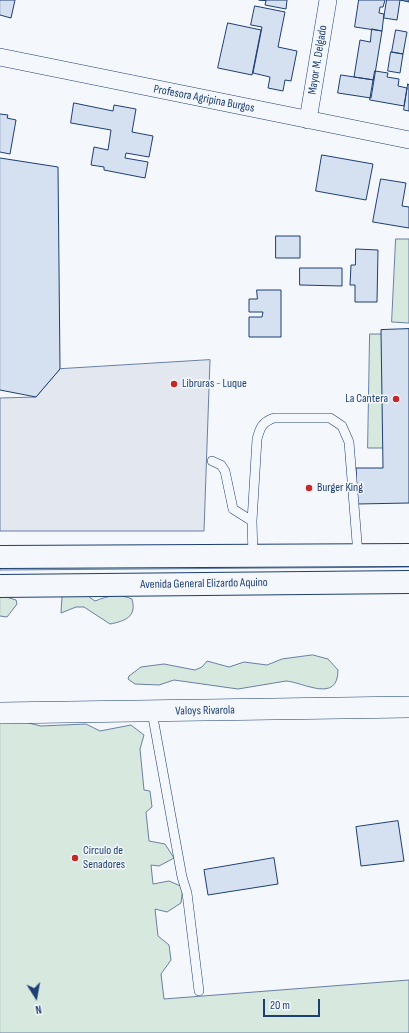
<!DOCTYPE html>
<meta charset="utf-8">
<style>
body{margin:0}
#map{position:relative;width:409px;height:1033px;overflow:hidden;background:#f4f7fb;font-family:"Sofia Sans Condensed",sans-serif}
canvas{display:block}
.north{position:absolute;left:16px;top:977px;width:40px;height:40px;-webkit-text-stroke:3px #f4f7fb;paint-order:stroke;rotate:169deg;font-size:11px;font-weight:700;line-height:16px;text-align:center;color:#1d3f73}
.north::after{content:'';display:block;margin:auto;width:14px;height:18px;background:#1d3f73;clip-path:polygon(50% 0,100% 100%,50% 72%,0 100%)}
.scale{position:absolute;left:263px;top:999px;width:57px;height:18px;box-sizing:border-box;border:2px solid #1d3f73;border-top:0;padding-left:5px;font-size:12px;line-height:14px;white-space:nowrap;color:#1d3f73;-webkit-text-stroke:3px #f4f7fb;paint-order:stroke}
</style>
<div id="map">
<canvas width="409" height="1033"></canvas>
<div class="north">N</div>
<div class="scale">20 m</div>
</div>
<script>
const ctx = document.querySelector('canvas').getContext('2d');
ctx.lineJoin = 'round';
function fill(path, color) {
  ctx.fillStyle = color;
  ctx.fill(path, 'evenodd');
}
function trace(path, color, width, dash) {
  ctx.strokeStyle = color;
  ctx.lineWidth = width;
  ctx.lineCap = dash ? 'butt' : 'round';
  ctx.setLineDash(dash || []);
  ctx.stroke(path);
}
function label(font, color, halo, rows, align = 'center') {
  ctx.font = font + ' "Sofia Sans Condensed",sans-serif';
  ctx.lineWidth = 3;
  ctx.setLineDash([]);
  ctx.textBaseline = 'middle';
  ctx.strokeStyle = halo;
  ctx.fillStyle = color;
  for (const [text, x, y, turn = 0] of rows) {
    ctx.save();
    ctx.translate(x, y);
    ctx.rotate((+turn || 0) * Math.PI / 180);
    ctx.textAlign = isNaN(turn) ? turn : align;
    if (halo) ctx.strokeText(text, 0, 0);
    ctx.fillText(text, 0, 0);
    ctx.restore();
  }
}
const green = new Path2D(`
 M396 239H409V323L392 322Z
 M370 334H409V448H368Z
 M409 564V567L0 570V566Z
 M67 591 82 592 95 601C108 596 118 593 132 599 137 617 125 621 110 624L84 607H76L61 613 62 597Z
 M0 595 16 600 17 604 7 617 0 616Z
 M313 655 328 659 338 670C338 704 303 682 286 681L238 689 174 680 159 685 135 684 128 679 129 676 141 667 164 664 195 670 202 667 207 661 229 667 244 662 267 665 282 659Z
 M0 716 41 726 86 724 100 731 131 725 144 735 140 749 144 790 150 791 152 807 146 812 149 841 165 844 174 858 159 866 151 865 153 884 169 881 183 887 181 903 167 912 155 909 158 936 169 945 171 960 161 974 164 999 409 980V1033H0Z`);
fill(green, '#d7e8df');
trace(green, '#687fa3', 1);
const parking = new Path2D(`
 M210 360 204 531H0V398L36 397 60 369Z`);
fill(parking, '#e3e8f0');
trace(parking, '#687fa3', 1);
const building = new Path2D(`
 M0 0H15L11 18 0 15Z
 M259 0H287L286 9 265 5 266 1Z
 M359 0H385L383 7H380L379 13 384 14 382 31 355 27Z
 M387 0H409V2L400 0 397 20 384 18Z
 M255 6 285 12 278 47 297 51 291 81 285 80 283 91 268 88 270 77 253 73 262 27 251 25Z
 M228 23 261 30 252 75 218 68Z
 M372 29 382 31 374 80 354 77 360 40 370 42Z
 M396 30 407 32 403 54 392 52Z
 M391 52 403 54 400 73 388 71Z
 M375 71 388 73 387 77 399 79 398 86 407 88 404 106 370 100Z
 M341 75 374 80 371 98 338 93Z
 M408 84 409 85V111L404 110Z
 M74 103 113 111 114 105 136 109 132 132 153 136 149 157 126 153 125 158 148 162 145 178 104 170V167L91 165 94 147 108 150 111 130 71 123Z
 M0 114 8 115 7 118 16 120 10 154 0 152Z
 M322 155 373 164 366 200 316 191Z
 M0 158 58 167 60 369 36 397 0 390Z
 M381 179 406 183 402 206 409 207V228L373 222Z
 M276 236H300V258H276Z
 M356 249 378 250 377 302H355V285H350L351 265H355Z
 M300 268H342V286L300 285Z
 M257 290H281V337H249V317H262L263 312H249V299H257Z
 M409 329V503L357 504 356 468H383L381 330Z
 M398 821 404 861 361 866 356 827Z
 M274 858 278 884 208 895 204 870Z`);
fill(building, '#d5e0f0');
trace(building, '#1d3f73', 1);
const service = new Path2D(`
 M212 461 221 465 225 471 233 509 252 521
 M253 556 252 521 257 439C260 428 262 422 274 418H330L342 426 349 442 358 555
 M152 712 182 877 187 893 199 991`);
const minor = new Path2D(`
 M0 57 409 140
 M308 120 328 0`);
const tertiary = new Path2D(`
 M0 713 409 707`);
const primary = new Path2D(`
 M0 557 409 555
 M0 586 409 582`);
trace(service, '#1d3f73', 10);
trace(minor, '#1d3f73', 18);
trace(tertiary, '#1d3f73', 22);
trace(primary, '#1d3f73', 24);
trace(service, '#f4f7fb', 9);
trace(minor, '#f4f7fb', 17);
trace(tertiary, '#f4f7fb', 21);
trace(primary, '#f4f7fb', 22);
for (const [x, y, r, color] of [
 [174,384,4,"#c62828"],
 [396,399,4,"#c62828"],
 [309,488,4,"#c62828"],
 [75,858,4,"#c62828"]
]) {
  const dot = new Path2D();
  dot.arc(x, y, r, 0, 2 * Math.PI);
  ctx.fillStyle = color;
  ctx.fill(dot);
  trace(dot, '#f4f7fb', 1.5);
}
label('12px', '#1d3f73', '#f4f7fb', [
 ["Mayor M. Delgado",318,60,-81],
 ["Profesora Agripina Burgos",204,99,11],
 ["Avenida General Elizardo Aquino",204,584,-1],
 ["Valoys Rivarola",205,711,-1]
]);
label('12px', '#1d3f73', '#f4f7fb', [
 ["Libruras - Luque",182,384],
 ["La Cantera",388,399,"right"],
 ["Burger King",317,488],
 ["Círculo de",83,851],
 ["Senadores",83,865]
], 'left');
</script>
